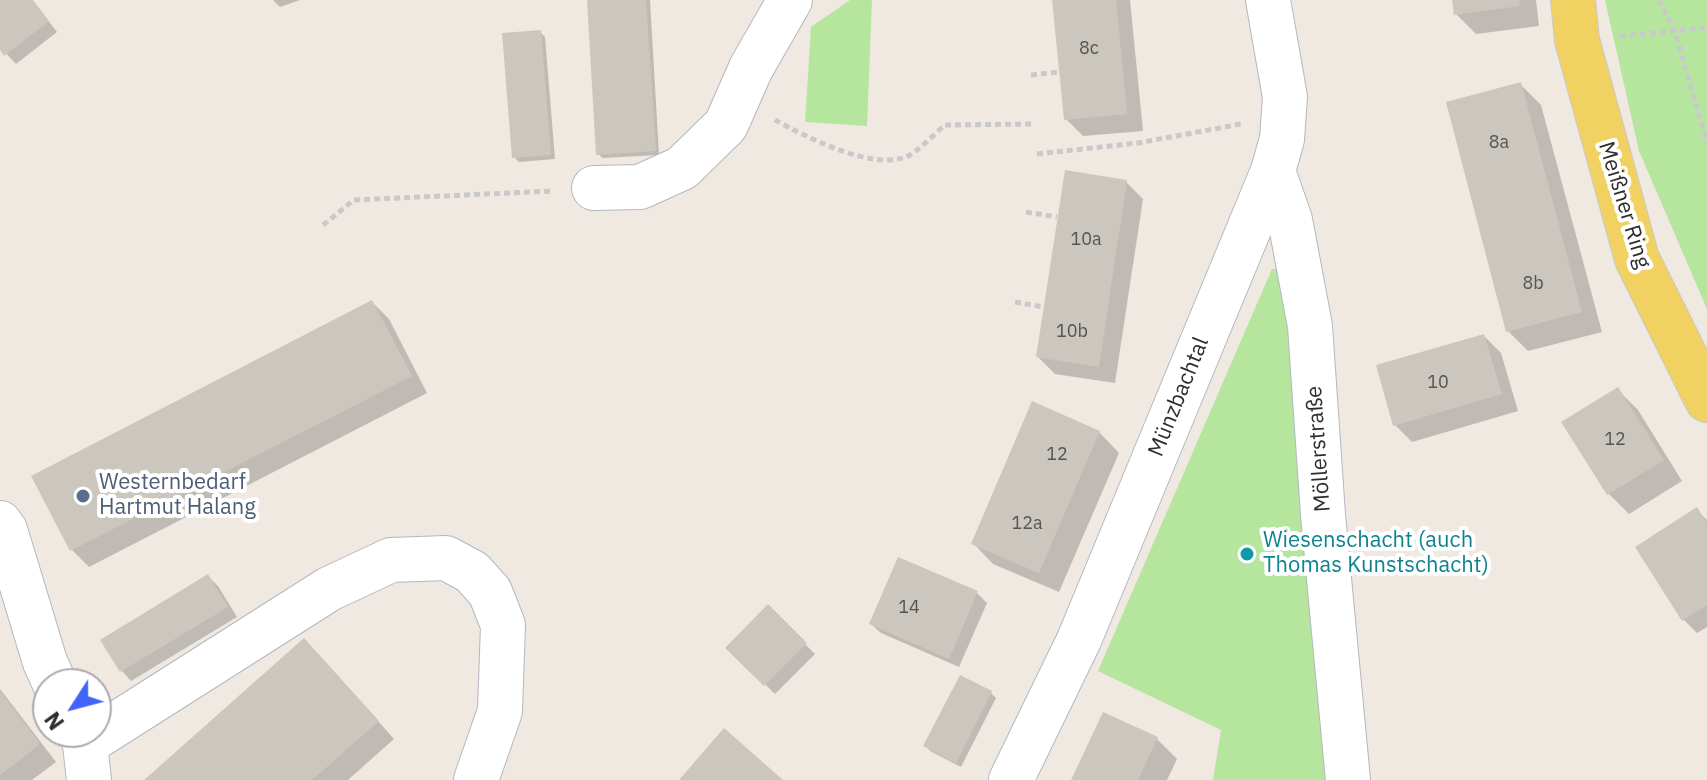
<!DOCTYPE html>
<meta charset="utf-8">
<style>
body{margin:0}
#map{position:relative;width:1707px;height:780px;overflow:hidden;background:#efe9e1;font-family:"IBM Plex Sans",sans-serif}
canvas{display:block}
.north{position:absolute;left:32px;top:668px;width:80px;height:80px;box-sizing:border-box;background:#fff;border:2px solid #ababab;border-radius:50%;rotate:234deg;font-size:22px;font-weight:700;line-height:32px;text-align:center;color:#2e2e2e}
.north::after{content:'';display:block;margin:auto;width:28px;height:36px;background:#4264fb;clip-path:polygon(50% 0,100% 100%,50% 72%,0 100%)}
</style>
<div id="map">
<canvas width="1707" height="780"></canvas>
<div class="north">N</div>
</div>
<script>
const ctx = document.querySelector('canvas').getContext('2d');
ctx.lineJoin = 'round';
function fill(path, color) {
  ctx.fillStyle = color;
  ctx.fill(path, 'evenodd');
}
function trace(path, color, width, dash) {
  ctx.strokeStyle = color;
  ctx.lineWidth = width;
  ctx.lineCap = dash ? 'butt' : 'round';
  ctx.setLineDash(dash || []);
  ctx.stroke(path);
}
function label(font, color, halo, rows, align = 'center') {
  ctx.font = font + ' "IBM Plex Sans",sans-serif';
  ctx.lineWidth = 8;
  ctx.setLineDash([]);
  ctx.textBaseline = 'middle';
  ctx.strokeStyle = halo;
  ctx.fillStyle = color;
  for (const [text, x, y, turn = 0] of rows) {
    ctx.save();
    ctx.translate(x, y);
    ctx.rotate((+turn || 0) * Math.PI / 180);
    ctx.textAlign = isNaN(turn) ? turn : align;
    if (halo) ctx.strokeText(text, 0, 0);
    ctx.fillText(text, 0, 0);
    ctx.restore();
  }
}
fill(new Path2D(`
 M850 0H872L867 126 805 122 811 27Z
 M1605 0H1707V309L1639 151Z
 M1272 269H1289L1331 780H1213L1221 730 1098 671Z`), '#b6e59e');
fill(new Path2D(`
 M0 0H32L57 32 16 64 0 47Z
 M273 0H300L280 7Z
 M589 0H650L659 155 603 158 598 154Z
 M1055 0H1130L1143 131 1083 136 1066 119Z
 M1454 0H1536L1539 26 1476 34 1456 14Z
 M540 32 545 37 555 159 519 162 514 157Z
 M1521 85 1541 105 1602 332 1528 351 1508 331Z
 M1126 182 1143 199 1115 383 1055 374 1038 357Z
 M372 302 389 319 427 393 89 567 72 550Z
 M1484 336 1501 353 1518 411 1412 442 1395 425Z
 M1617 389 1638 410 1682 481 1629 514 1609 494 1564 423Z
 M1099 432 1119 453 1059 592 993 564 973 543Z
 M1697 510 1707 520V627L1697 633 1683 619Z
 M208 576 218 586 237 617 131 681 122 671Z
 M977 593 987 603 959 667 881 633 871 624Z
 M768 607 815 654 775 694 728 648Z
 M321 657 394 739 348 780H147Z
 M960 678 991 693 996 698 961 767 930 751 926 746Z
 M0 689 56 762 32 780H0Z
 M1156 738 1177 759 1167 780H1074Z`), '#0003');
fill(new Path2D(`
 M0 0H33L49 21 4 56 0 50Z
 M587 0H646L656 151 596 155Z
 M1052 0H1116L1127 114 1064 120Z
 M1452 0H1519L1520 6 1454 15Z
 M541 30 551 155 512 158 502 33Z
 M1521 82 1582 312 1506 332 1446 102Z
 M1065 170 1127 180 1099 367 1036 357Z
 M372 300 412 376 70 551 31 476Z
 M1484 334 1502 394 1393 426 1376 365Z
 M1618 387 1664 460 1607 495 1561 422Z
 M1032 401 1100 431 1039 573 971 544Z
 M1697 507 1707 523V605L1682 621 1635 547Z
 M898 557 978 591 949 659 869 624Z
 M208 574 228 607 120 672 100 640Z
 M768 604 807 643 764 686 725 648Z
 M304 638 379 721 312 780H144Z
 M960 675 992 691 956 763 923 746Z
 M0 691 40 744 0 775Z
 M1103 712 1158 737 1138 780H1071Z
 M724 728 783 780H679Z`), '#cbc7bf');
const minor = new Path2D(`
 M1273 171 1290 220 1310 326 1323 515 1348 780
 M594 188 640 187 682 168 726 125 751 68 790 0
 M0 523 5 530 45 662 55 684
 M80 732 85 744 89 780
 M85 744 329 589 391 560 446 558 472 572 490 592 503 625 500 711 476 780
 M1011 780 1079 640 1273 171 1282 139 1285 97 1268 0`);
const major = new Path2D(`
 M1573 0 1577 40 1637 259 1707 400`);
trace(minor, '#b4b7c1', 46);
trace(major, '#c9c9c9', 46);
trace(new Path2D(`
 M1659 0 1675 32 1707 143
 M1620 36 1707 28
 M1031 75 1059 72
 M775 120C807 137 869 170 906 157 918 152 934 134 945 125L1034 124
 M1037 154 1138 143 1241 124
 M1026 212 1057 217
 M323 225 354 200 553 191
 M1015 302 1044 307`), '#c9c9c9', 5, [6, 4]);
trace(minor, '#fff', 44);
trace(major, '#f2d163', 44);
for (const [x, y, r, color] of [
 [83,496,8,"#5c6f8a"],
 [1247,554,8,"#0f9aa8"]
]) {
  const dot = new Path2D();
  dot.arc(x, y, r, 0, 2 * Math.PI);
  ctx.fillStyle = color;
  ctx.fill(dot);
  trace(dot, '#fff', 3);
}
label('18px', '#555452', null, [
 ["8c",1089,49],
 ["8a",1499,143],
 ["10a",1086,240],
 ["8b",1533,284],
 ["10b",1072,332],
 ["10",1438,383],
 ["12",1615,440],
 ["12",1057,455],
 ["12a",1027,524],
 ["14",909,608]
]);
label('22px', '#2e2e2e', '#fff', [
 ["Meißner Ring",1624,205,73],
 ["Münzbachtal",1179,397,-68],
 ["Möllerstraße",1319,449,-94]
]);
label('22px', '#4e5e75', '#fff', [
 ["Westernbedarf",99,483],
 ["Hartmut Halang",99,508]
], 'left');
label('22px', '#0d838f', '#fff', [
 ["Wiesenschacht (auch",1263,541],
 ["Thomas Kunstschacht)",1263,566]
], 'left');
</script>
